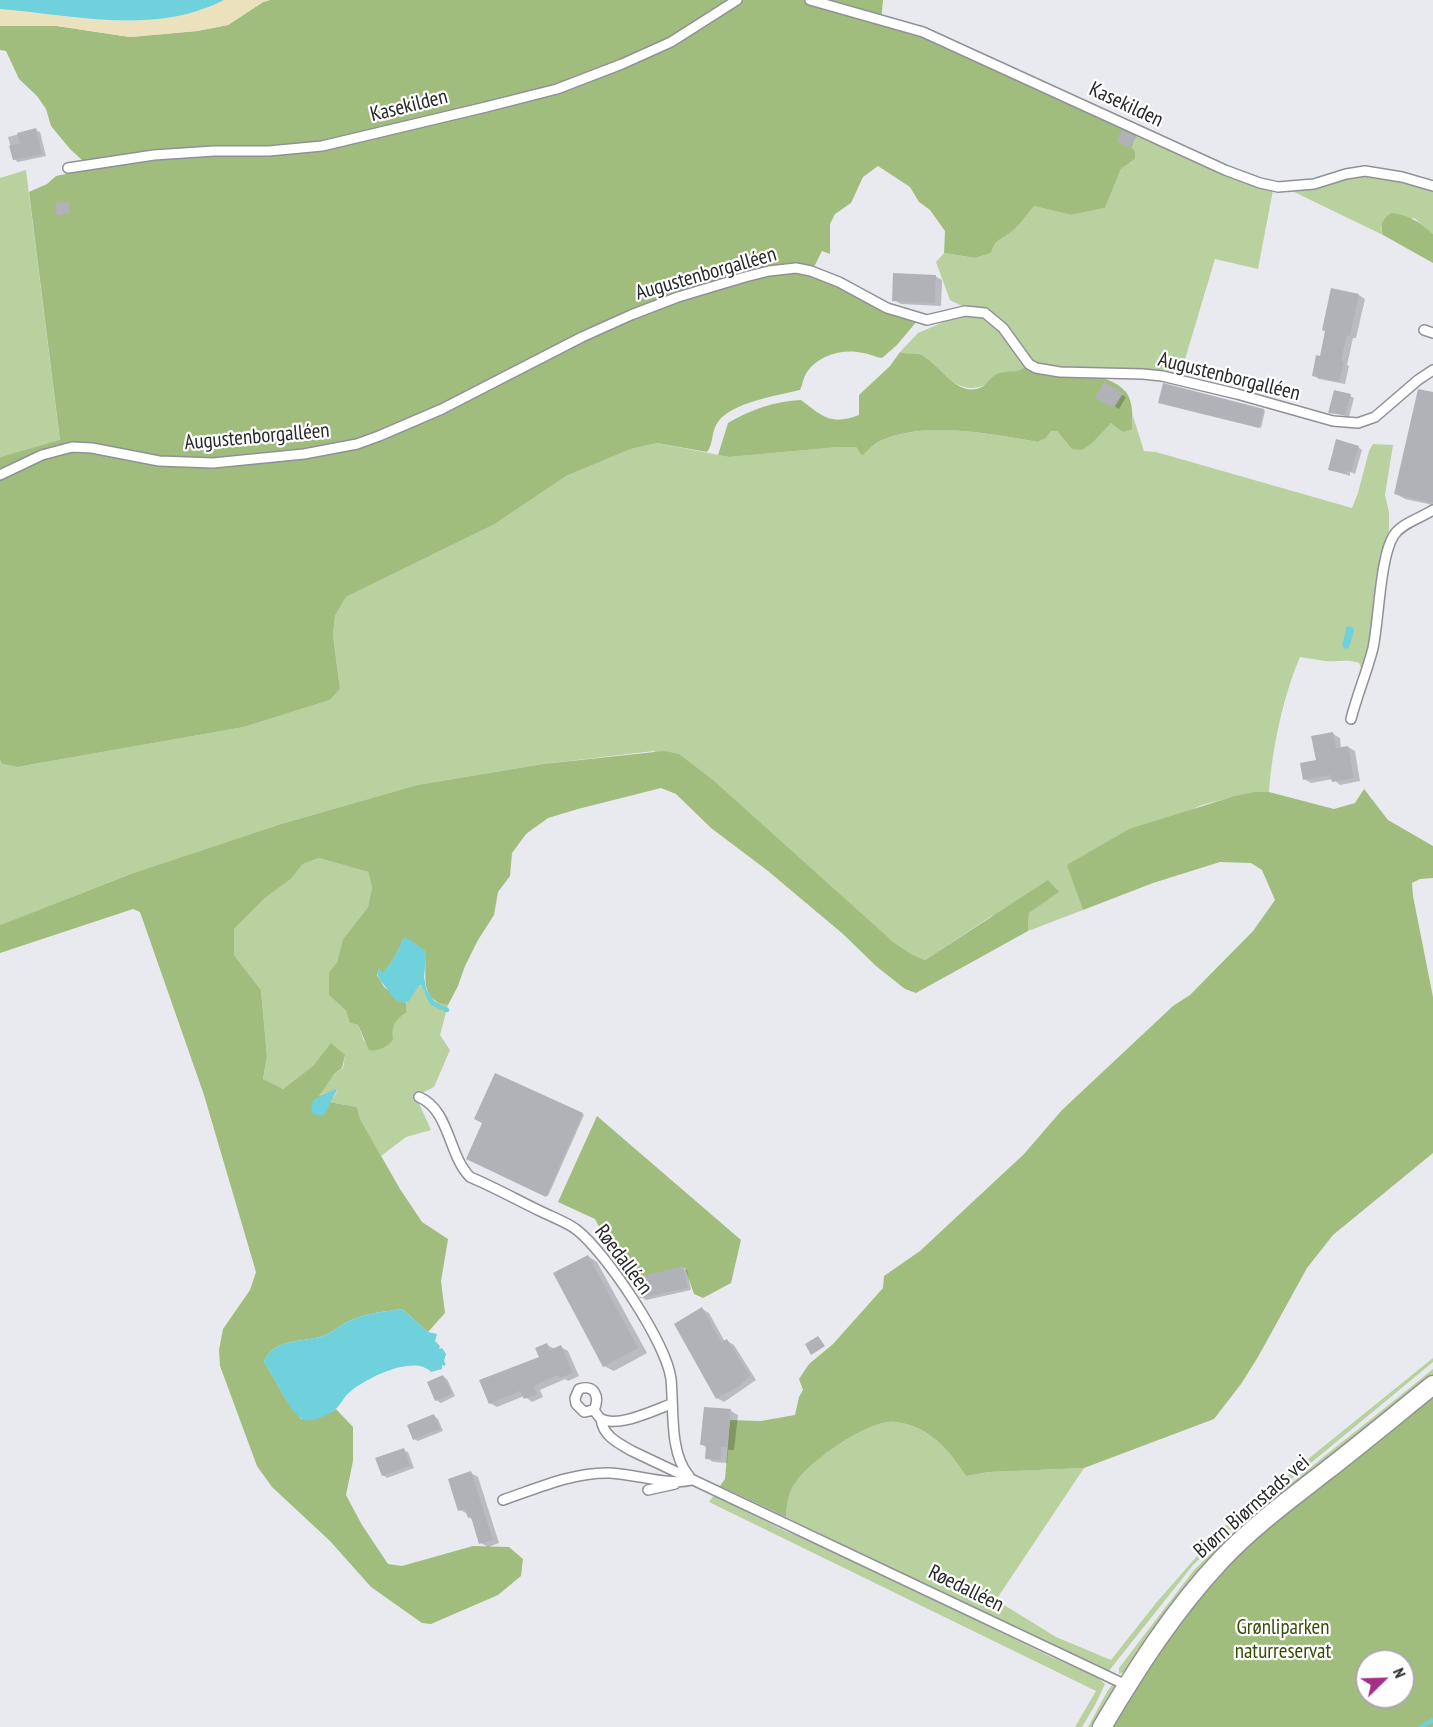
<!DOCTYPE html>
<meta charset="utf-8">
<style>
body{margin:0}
#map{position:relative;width:1433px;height:1727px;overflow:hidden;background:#e9eaf0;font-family:"PT Sans Narrow",sans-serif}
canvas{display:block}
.north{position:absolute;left:1355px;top:1649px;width:60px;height:60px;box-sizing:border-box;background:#fff;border:2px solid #a9a9aa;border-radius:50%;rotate:67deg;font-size:16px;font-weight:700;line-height:24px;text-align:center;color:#27282a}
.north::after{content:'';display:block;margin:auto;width:21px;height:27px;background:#a52f87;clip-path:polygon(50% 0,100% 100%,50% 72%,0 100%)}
</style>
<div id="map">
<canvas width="1433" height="1727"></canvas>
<div class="north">N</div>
</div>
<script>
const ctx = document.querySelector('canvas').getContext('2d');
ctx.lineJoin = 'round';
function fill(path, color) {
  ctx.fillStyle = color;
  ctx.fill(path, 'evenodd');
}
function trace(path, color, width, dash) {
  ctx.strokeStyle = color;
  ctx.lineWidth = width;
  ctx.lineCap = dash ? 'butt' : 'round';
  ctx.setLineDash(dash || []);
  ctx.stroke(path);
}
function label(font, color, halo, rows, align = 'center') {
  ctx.font = font + ' "PT Sans Narrow",sans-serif';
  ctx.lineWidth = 4.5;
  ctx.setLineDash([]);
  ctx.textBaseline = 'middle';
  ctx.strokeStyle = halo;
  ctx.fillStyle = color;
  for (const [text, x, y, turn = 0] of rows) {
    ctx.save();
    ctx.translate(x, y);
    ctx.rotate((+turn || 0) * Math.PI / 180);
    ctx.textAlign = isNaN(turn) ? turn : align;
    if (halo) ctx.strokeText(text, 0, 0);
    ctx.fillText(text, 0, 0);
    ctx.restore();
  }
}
fill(new Path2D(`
 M1137 134 1273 190 1258 269 1215 259 1180 376 1056 369 1035 363 996 318 964 307 950 300 936 262 944 253 975 258 991 253C996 238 1000 241 1011 232 1020 226 1027 214 1034 206L1071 215 1105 208 1121 169 1135 159 1132 149Z
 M26 170 60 441 0 457V178Z
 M1363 175 1416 183 1433 192V234L1414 218 1381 227 1383 235 1290 190Z
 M973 314C999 321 1011 346 1026 366 1019 371 1013 371 1006 375 982 387 969 396 947 377 939 370 932 360 922 355 916 352 907 355 900 352L918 333 946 321Z
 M1133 416 1144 451 1156 452 1352 508 1358 493 1369 451 1373 444 1393 445 1385 495 1389 512V530L1385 548 1371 644 1363 672 1359 663C1347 659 1337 662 1325 661 1316 660 1308 658 1300 657 1283 696 1272 750 1269 792H1254L1202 805 1068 865 1083 910 1028 931 1029 913 1058 892 990 917 925 960 911 954 892 941 654 751 543 764 417 785 281 824 136 872 0 925V760L2 764 17 767 244 727 330 700 340 689 333 635 335 616 346 597 495 524 566 476 631 449 657 443 729 457 839 447H856L862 456C868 451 873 444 880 441 928 420 988 434 1038 442L1046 438 1051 431H1057L1068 444 1101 432 1111 423 1132 429Z
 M319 858 368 872 372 887 368 907 343 939 337 962 329 972V995L346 1011 350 1023 358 1025 364 1041 392 1031 397 1018 406 1013V1003L419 986H423L425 992H427L435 1001 448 1005 440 1035 450 1050 434 1087 422 1093 418 1101 431 1130 406 1137 381 1156 360 1119 357 1107 329 1102 337 1092V1089L318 1096 334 1074 343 1068 345 1055 314 1065 283 1089 263 1080 267 1057 261 990 234 955V929L265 898 291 879 303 864Z
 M1433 1358V1362L1225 1534 1193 1565 1108 1672 786 1517C787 1504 788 1492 796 1482 810 1461 870 1418 896 1422 929 1426 949 1450 966 1476L989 1472 1084 1468 996 1600 1056 1637 1111 1660 1156 1603 1219 1531Z
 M1433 1369V1378L1128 1670 1119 1674V1668L1194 1570C1268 1497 1353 1435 1433 1369Z
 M714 1495 785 1531 821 1544 1047 1655 1096 1676 1105 1684 1095 1705 1082 1727H1075L1096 1691 709 1502Z
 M1114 1683 1118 1684 1096 1727H1088L1108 1690Z`), '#b9d09f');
fill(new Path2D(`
 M270 0H883L881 23 915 32 1137 134 1132 148 1135 152V159L1121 169 1105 208 1071 215 1034 206C1027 214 1020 226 1011 232 1000 241 996 238 991 253L975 258 944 253 945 231 930 210 919 202 910 187 878 166 863 177 851 203 835 214 830 224V254L822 251 814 267 699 289 374 435 333 446 215 460H169L84 445 0 472V457L60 440 29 192 47 184 56 176 86 170 83 161 70 149 51 126 46 109 37 96 19 79 6 51 0 50V26H57L130 37 197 31 228 25 263 2Z
 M1391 213C1409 215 1420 222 1433 234V263L1383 235C1380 224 1382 220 1391 213Z
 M805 271 917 321 897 345 882 358C875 357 870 354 863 353 844 348 818 355 807 372 803 378 803 384 800 390 779 395 730 403 718 422 711 431 714 443 707 452L657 443 631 449 566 476 495 524 346 597 335 616 333 635 340 689 330 700 244 727 17 767 2 764 0 760V478L30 462 63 452 86 450 168 465 352 448 615 325 684 298 772 273Z
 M900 352C907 355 916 352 922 355 940 364 957 399 982 387 989 383 991 375 1000 373 1011 370 1015 374 1026 366 1053 370 1108 370 1126 392 1133 401 1133 418 1132 429L1123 432 1111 423 1092 443 1082 450 1072 449 1057 431H1051L1046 438 1038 442C990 434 926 420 880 441 873 444 868 451 862 456L856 447H839L729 457 718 455 728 423C750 410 775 401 801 400 822 416 831 426 859 415V395L890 366Z
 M664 751 679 754 714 781 892 941 911 954 925 960 1048 880 1059 892 1029 913 1028 931 916 993 905 989 876 966 843 934 768 871 711 828 676 794 661 788 578 809 548 818 526 834 512 853 510 876 498 892 494 915 478 940 465 966 458 986 448 1005C416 1000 429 971 424 950L417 947 416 944 403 939C398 952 392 963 382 974L379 969 377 975 384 987 406 1003V1013C395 1019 391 1027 393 1040 385 1048 380 1051 369 1050L358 1025 350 1023 346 1011 329 995V972L337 962 343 939 368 907 372 887 368 872 319 858 303 864 291 879 265 898 234 929V955L261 990 267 1057 263 1079 283 1089 314 1065 331 1043 345 1055 342 1068 334 1074 319 1096 337 1089 329 1102 357 1107 360 1119 400 1189 422 1222 448 1239 441 1281 445 1313 428 1332 402 1309C383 1312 365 1313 347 1322 338 1326 332 1333 323 1336 302 1343 276 1337 264 1361L285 1398 301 1419 332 1412 336 1409 353 1427V1461L346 1495 362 1525 388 1564 402 1566 473 1546 509 1547 523 1559 521 1576 498 1595 431 1624 422 1623 371 1587 330 1541 272 1487 257 1466 220 1366 219 1350 223 1329 250 1290 256 1272 204 1095 140 912 133 909 0 953V925L136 872 281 824 417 785 543 764Z
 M1364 789 1388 820 1433 846V878L1420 879 1412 883 1413 896 1433 997V1153L1333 1235 1307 1268 1258 1357 1241 1384 1214 1419 1084 1468 989 1472 966 1476C949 1450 929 1426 896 1422 870 1418 810 1461 796 1482 788 1492 787 1504 786 1517L720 1486 725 1479 730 1420 761 1421 795 1415 799 1397 803 1390 799 1379 809 1364 833 1344 883 1288 884 1276 920 1251 1024 1154 1062 1110 1173 1006 1190 995 1253 931 1275 900 1262 870 1251 863 1220 862 1153 883 1083 910 1067 865 1129 829 1235 796 1254 792H1269L1334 809 1355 803Z
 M597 1116 741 1240 731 1283 703 1298 694 1294 685 1268 628 1282 595 1219 558 1202Z
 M1433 1393V1727H1108L1159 1646 1238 1551ZM1367 1661H1403V1697H1367Z`), '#a0bd7d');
fill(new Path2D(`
 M224 0H270L263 2 228 25 197 31 130 37 57 26H0V9C79 16 148 36 224 0Z`), '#ebe1bc');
fill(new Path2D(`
 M0 0H224C153 36 75 15 0 9Z
 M1347 626 1352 627 1354 630 1349 648 1346 649 1342 646Z
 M406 937 424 950 426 957 424 977 427 992H425L421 985 419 986 408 1002C397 1004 393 998 388 990 384 985 379 980 377 973L379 968 382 973C392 964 398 951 403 939Z
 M335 1089 337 1091C329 1101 330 1108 323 1116L313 1114 311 1109 313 1100Z
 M402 1309 428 1332 437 1334 435 1341 440 1346 439 1349 442 1348 446 1354 444 1361 446 1364 444 1366 442 1365V1369L431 1372C414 1354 367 1378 351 1391 343 1397 340 1407 332 1412 325 1416 309 1424 302 1419 290 1412 274 1377 266 1365L264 1361C276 1337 302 1343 323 1336 332 1333 338 1326 347 1322 365 1313 383 1312 402 1309Z`), '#6fd1db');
fill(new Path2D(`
 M35 130 40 132 46 156 18 162 14 159 8 137Z
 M935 276 942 280 941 306 901 304 894 300Z
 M1359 295 1365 299 1356 338H1353L1347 365 1349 366 1345 384 1319 379 1313 375Z
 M1104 385 1126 397 1119 409 1097 397Z
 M1164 385 1264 410 1265 411 1261 428 1161 403Z
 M1433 394V505L1405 499 1396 494Z
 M1350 396 1354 398 1349 417 1330 412Z
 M1358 447 1362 450 1355 474 1350 472V476L1329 469Z
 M1333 734 1340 738 1341 749 1348 747 1355 751 1360 781 1340 785 1333 779 1311 783 1304 779 1318 761Z
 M496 1075 584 1115 548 1196 468 1158 484 1122Z
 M588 1256 597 1262 647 1353 614 1371 604 1366Z
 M682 1268 687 1270 691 1290 646 1300 642 1297Z
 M702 1309 709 1313 725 1342 727 1341 734 1345 756 1380 724 1402 717 1398Z
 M547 1345 555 1349 561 1347 568 1351 579 1376 568 1381 565 1379 540 1390 543 1397 532 1402 524 1396 497 1407 490 1403 541 1358Z
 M443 1377 447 1379 455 1396 441 1403 436 1400Z
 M705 1409 731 1411 738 1415 734 1450H728L727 1463 713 1462 707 1458V1448L701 1444Z
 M434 1416 438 1419 443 1431 418 1441 414 1439Z
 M403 1450 408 1452 414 1468 387 1478 383 1475Z
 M471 1473 478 1477 499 1543 488 1547 481 1543 473 1520 469 1517 468 1514 460 1510Z`), '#0003');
trace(new Path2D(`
 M427 993 432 1003 447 1010
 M1421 1727 1433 1720`), '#6fd1db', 4.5);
fill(new Path2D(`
 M36 128 42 154 13 160 9 146 20 143 17 133Z
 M1122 130 1136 137 1130 148 1117 142Z
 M68 201 70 213 57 216 55 203Z
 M893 273 936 275 935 303 892 301Z
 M1331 288 1359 294 1350 336 1347 335 1341 361 1344 362 1339 382 1312 376 1316 355 1320 356 1325 331 1322 330Z
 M1104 382 1123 393 1114 408 1095 398Z
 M1163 383 1264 409 1259 428 1158 403Z
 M1418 389 1433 392V503L1394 494Z
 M1334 390 1351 394 1345 415 1328 413Z
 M1336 439 1359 446 1351 472 1346 471 1345 474 1328 470Z
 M1333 732 1336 748 1348 746 1354 778 1332 782 1330 775 1303 780 1300 763 1316 760 1311 736Z
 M495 1073 583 1113 546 1197 466 1159 482 1123 474 1119Z
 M588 1255 638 1348 603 1367 553 1273Z
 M683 1266 688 1288 640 1298 635 1278Z
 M702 1307 721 1342 727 1339 750 1376 739 1386 716 1399 674 1324Z
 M818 1336 825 1346 811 1355 805 1344Z
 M547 1343 550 1350 561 1345 573 1373 560 1378 558 1375 534 1386 537 1394 524 1399 520 1391 489 1404 479 1380 539 1357 535 1348Z
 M443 1375 452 1394 435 1401 427 1382Z
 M704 1407 731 1409 727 1447H721V1460L705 1459 706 1445H700Z
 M434 1414 440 1429 413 1440 407 1425Z
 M404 1448 410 1466 382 1476 375 1458Z
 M471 1471 493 1540 479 1544 471 1517 468 1518 465 1509 458 1511 448 1479Z`), '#b1b2b7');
const service = new Path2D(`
 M810 0 923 32 1225 170 1260 183 1278 187 1314 184 1346 174 1365 171 1402 177 1433 186
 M68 168 154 155 214 151H269L322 146 486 107 557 89 622 64 671 42 737 0
 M1424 330 1433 333
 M0 475 42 455 72 447 92 448 159 461 213 463 304 454 357 444 379 436 442 409 582 337 631 315 678 297 745 277 769 271 796 268 811 271 839 282 887 308 927 320 965 311 985 313 1003 328 1029 364 1036 368 1060 372 1143 374 1162 376 1237 394 1333 421 1358 423 1375 417 1418 380 1433 370
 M1351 719C1357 695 1367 672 1373 648 1379 620 1380 556 1394 535 1402 523 1421 518 1433 510
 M419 1097C450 1110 448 1155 470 1177 494 1187 517 1200 540 1211 552 1217 567 1222 577 1230 606 1253 666 1342 671 1379 674 1408 669 1453 689 1476
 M594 1410 584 1412 576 1404 575 1398 579 1389C595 1384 600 1397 594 1410 596 1413 598 1416 600 1418 616 1429 655 1410 671 1404
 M601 1419C603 1436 618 1443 632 1451L1126 1685
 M648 1490 675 1484
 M503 1500C538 1488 573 1472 610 1473 635 1474 669 1486 692 1480`);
const minor = new Path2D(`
 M1102 1727C1137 1668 1174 1610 1221 1560 1252 1527 1290 1499 1326 1471 1362 1443 1397 1414 1433 1385`);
trace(service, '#909196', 12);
trace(minor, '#909196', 21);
trace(service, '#fff', 9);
trace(minor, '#fff', 18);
label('21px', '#27282a', '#fff', [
 ["Kasekilden",1126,105,25],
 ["Kasekilden",409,106,-14],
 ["Augustenborgalléen",706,274,-16],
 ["Augustenborgalléen",1229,377,14],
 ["Augustenborgalléen",257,437,-5],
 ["Røedalléen",623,1260,53],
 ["Biørn Biørnstads vei",1252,1507,-41],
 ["Røedalléen",966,1589,26]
]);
label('21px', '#354e05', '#fff', [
 ["Grønliparken",1283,1628],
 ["naturreservat",1283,1652]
]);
</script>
